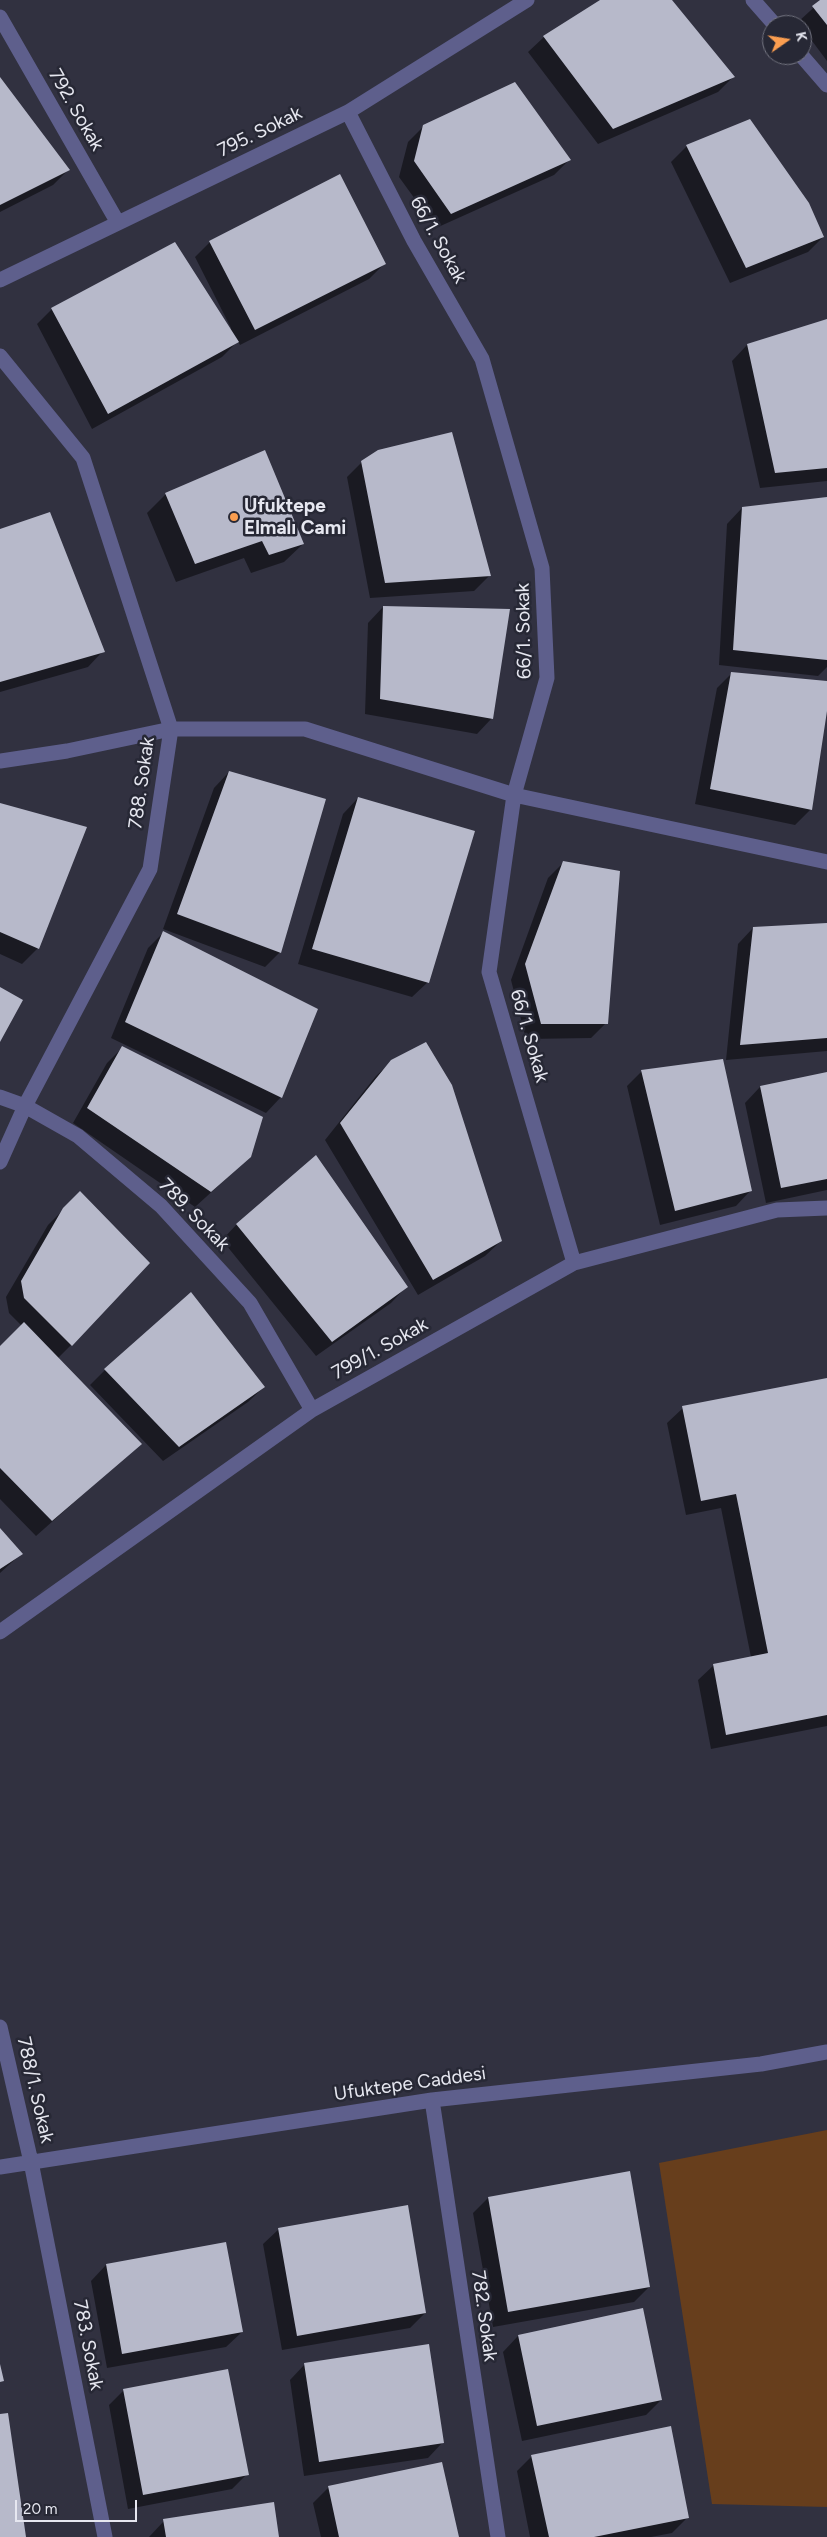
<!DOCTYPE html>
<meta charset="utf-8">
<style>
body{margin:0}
#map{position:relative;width:827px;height:2537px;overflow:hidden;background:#313140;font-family:Figtree,sans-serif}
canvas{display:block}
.north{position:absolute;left:762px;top:15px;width:50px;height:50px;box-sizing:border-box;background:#272835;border:1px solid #737480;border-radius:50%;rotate:77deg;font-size:14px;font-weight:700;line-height:20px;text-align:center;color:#e6e7f0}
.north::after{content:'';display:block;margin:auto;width:18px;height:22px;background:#fb9e50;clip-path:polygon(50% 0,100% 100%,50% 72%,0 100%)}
.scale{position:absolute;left:15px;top:2500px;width:122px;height:22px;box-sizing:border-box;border:2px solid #e6e7f0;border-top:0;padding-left:6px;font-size:15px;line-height:18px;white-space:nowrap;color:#e6e7f0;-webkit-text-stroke:4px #272835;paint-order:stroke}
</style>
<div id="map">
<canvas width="827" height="2537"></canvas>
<div class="north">K</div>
<div class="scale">20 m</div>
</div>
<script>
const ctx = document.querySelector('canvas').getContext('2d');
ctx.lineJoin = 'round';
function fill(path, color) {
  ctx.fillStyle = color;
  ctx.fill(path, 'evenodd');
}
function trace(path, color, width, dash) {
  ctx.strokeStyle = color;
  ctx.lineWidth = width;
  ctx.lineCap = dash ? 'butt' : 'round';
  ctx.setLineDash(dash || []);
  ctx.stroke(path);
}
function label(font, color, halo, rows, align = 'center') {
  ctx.font = font + ' Figtree,sans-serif';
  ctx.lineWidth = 5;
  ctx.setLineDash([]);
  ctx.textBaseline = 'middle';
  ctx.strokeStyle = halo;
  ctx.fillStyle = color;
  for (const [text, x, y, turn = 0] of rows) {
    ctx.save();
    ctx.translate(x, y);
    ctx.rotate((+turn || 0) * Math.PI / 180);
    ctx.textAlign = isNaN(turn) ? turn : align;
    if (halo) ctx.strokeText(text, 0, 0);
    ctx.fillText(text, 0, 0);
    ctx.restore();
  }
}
fill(new Path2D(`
 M827 2130V2507L712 2504 659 2163Z`), '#673e1c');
fill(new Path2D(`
 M602 0H671L733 77 718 92 598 144 528 52 544 37Z
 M822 0H827V61L798 22Z
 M0 79 68 170 53 185 0 212Z
 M424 126 569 160 554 175 436 228 399 177 408 142Z
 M687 146 823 237 808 252 730 283 671 162Z
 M210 242 384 264 369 279 240 345 238 341 222 357 92 429 37 324 52 309 230 329 231 328 195 257Z
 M827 320V481L760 488 732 361 747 345Z
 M362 462 489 576 474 591 370 598 347 477Z
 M166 494 303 544 284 562 251 573 244 558 176 582 147 513Z
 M827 499V667L818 676 719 665 727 524 742 508Z
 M0 531 103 651 88 667 0 692Z
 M383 607 492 718 477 734 365 714 368 623Z
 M732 673 827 683V703L810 810 795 825 695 804 717 688Z
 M229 772 280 952 265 967 163 929 214 788Z
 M358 798 428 982 412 997 298 964 343 814Z
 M0 804 38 948 22 964 0 954Z
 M564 862 606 1023 591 1038 526 1039 511 980 548 878Z
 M827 924V1051L726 1060 738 944 753 928Z
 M163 933 281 1097 266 1113 111 1038 148 948Z
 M122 1048 250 1157 195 1207 73 1123 107 1063Z
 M392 1061 501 1241 485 1256 418 1295 325 1140 376 1076Z
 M642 1071 751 1190 736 1206 660 1225 627 1086Z
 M827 1073V1190L766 1203 745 1103 760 1087Z
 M80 1193 71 1345 58 1358 140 1444 36 1536 0 1499V1348L22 1326 9 1313 6 1297 48 1225Z
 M237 1224 406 1287 391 1303 316 1356 222 1240Z
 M105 1370 264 1387 248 1402 163 1461 90 1385Z
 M827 1379V1726L711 1749 698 1680 714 1665 751 1657 721 1508 686 1515 667 1423 683 1408Z
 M0 1530 21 1554 0 1573Z
 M488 2198 649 2287 634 2302 493 2327 473 2213Z
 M279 2229 425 2313 410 2328 282 2350 263 2244Z
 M106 2265 242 2332 226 2347 107 2368 91 2281Z
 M518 2336 661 2400 646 2415 522 2441 503 2352Z
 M305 2364 443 2442 428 2458 304 2476 290 2380Z
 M124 2390 247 2474 232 2489 128 2509 109 2405Z
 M532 2456 688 2517 672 2533 651 2537H530L517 2471Z
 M329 2487 457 2537H321L313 2503Z
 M164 2521 278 2537H149Z`), '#0007');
fill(new Path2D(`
 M600 0H672L735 77 613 129 543 36Z
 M820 0H827V25L812 6Z
 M0 77 70 170 0 205Z
 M515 82 571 160 451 214 414 161 423 125Z
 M750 119 809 203 824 237 746 268 686 145Z
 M340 174 386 264 255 330 209 241Z
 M175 242 239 342 108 414 51 308Z
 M827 319V468L775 473 747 344Z
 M452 432 491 576 385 583 361 461 378 450Z
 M265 450 304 544 269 555 262 541 195 564 165 493Z
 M827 497V660L733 650 742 507Z
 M50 512 105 652 0 682V529Z
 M383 606 510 609 493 719 380 699Z
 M731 672 827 681V711L812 810 710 789Z
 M229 771 326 799 281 953 177 914Z
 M358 797 475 831 429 983 312 949Z
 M0 803 87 827 39 949 0 932Z
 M563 861 620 871 608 1024H541L525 964Z
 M827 923V1038L740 1045 753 927Z
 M163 931 318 1009 282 1098 125 1022Z
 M0 987 23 1000 0 1042Z
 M426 1042 452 1085 502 1241 433 1280 340 1123 391 1060Z
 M122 1046 263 1117 251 1157 211 1192 87 1108Z
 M723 1059 752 1191 675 1211 641 1070Z
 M827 1072V1179L781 1188 760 1086Z
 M316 1155 408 1287 332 1342 236 1224Z
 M80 1191 150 1263 72 1346 24 1298 21 1281 63 1208Z
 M191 1292 265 1387 179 1447 104 1369Z
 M24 1322 142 1444 52 1521 0 1468V1346Z
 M827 1378V1715L726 1735 713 1664 768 1653 736 1494 701 1501 682 1406Z
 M0 1528 23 1554 0 1569Z
 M630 2171 650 2287 508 2312 488 2197Z
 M408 2205 426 2313 297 2336 278 2228Z
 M226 2242 243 2332 122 2354 106 2264Z
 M643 2308 662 2400 537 2426 518 2335Z
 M429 2344 444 2443 319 2462 304 2363Z
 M0 2364 4 2381 0 2382Z
 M228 2369 249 2475 143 2495 123 2389Z
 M8 2413 26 2537H0V2414Z
 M671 2426 689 2518 594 2537H549L531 2455Z
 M442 2462 459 2537H339L328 2486Z
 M274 2502 279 2537H166L163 2519Z`), '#b7b9ca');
trace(new Path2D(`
 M753 0 775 25
 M0 17 118 223
 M801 55 827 85
 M348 112 414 241 482 359 542 568 547 678 514 795 489 972 574 1263
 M0 280 348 112 527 0
 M0 356 83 458 171 729 150 869 25 1106 0 1162
 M0 761 67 751 171 729H305L514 795 827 862
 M0 1097 25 1106 78 1136 161 1206 250 1303 312 1410
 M0 1632 312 1410 574 1263 777 1210 827 1208
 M0 2027 31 2162 105 2537
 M432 2100 498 2537
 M0 2167 432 2100 761 2064 827 2052`), '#5e5f8c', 15);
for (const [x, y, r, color] of [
 [234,517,5,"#fb9e50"]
]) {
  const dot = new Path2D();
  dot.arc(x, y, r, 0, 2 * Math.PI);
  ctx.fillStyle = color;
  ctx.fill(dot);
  trace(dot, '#272835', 2);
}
label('19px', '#e6e7f0', '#272835', [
 ["792. Sokak",76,110,60],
 ["795. Sokak",260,132,-26],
 ["66/1. Sokak",438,240,61],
 ["66/1. Sokak",524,631,-91],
 ["788. Sokak",142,783,-82],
 ["66/1. Sokak",529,1036,74],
 ["789. Sokak",194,1215,46],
 ["799/1. Sokak",380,1349,-29],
 ["Ufuktepe Caddesi",410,2084,-8],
 ["788/1. Sokak",35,2090,77],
 ["782. Sokak",484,2316,82],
 ["783. Sokak",88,2345,79]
]);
label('bold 19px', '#e6e7f0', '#272835', [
 ["Ufuktepe",244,506],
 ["Elmalı Cami",244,528]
], 'left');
</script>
